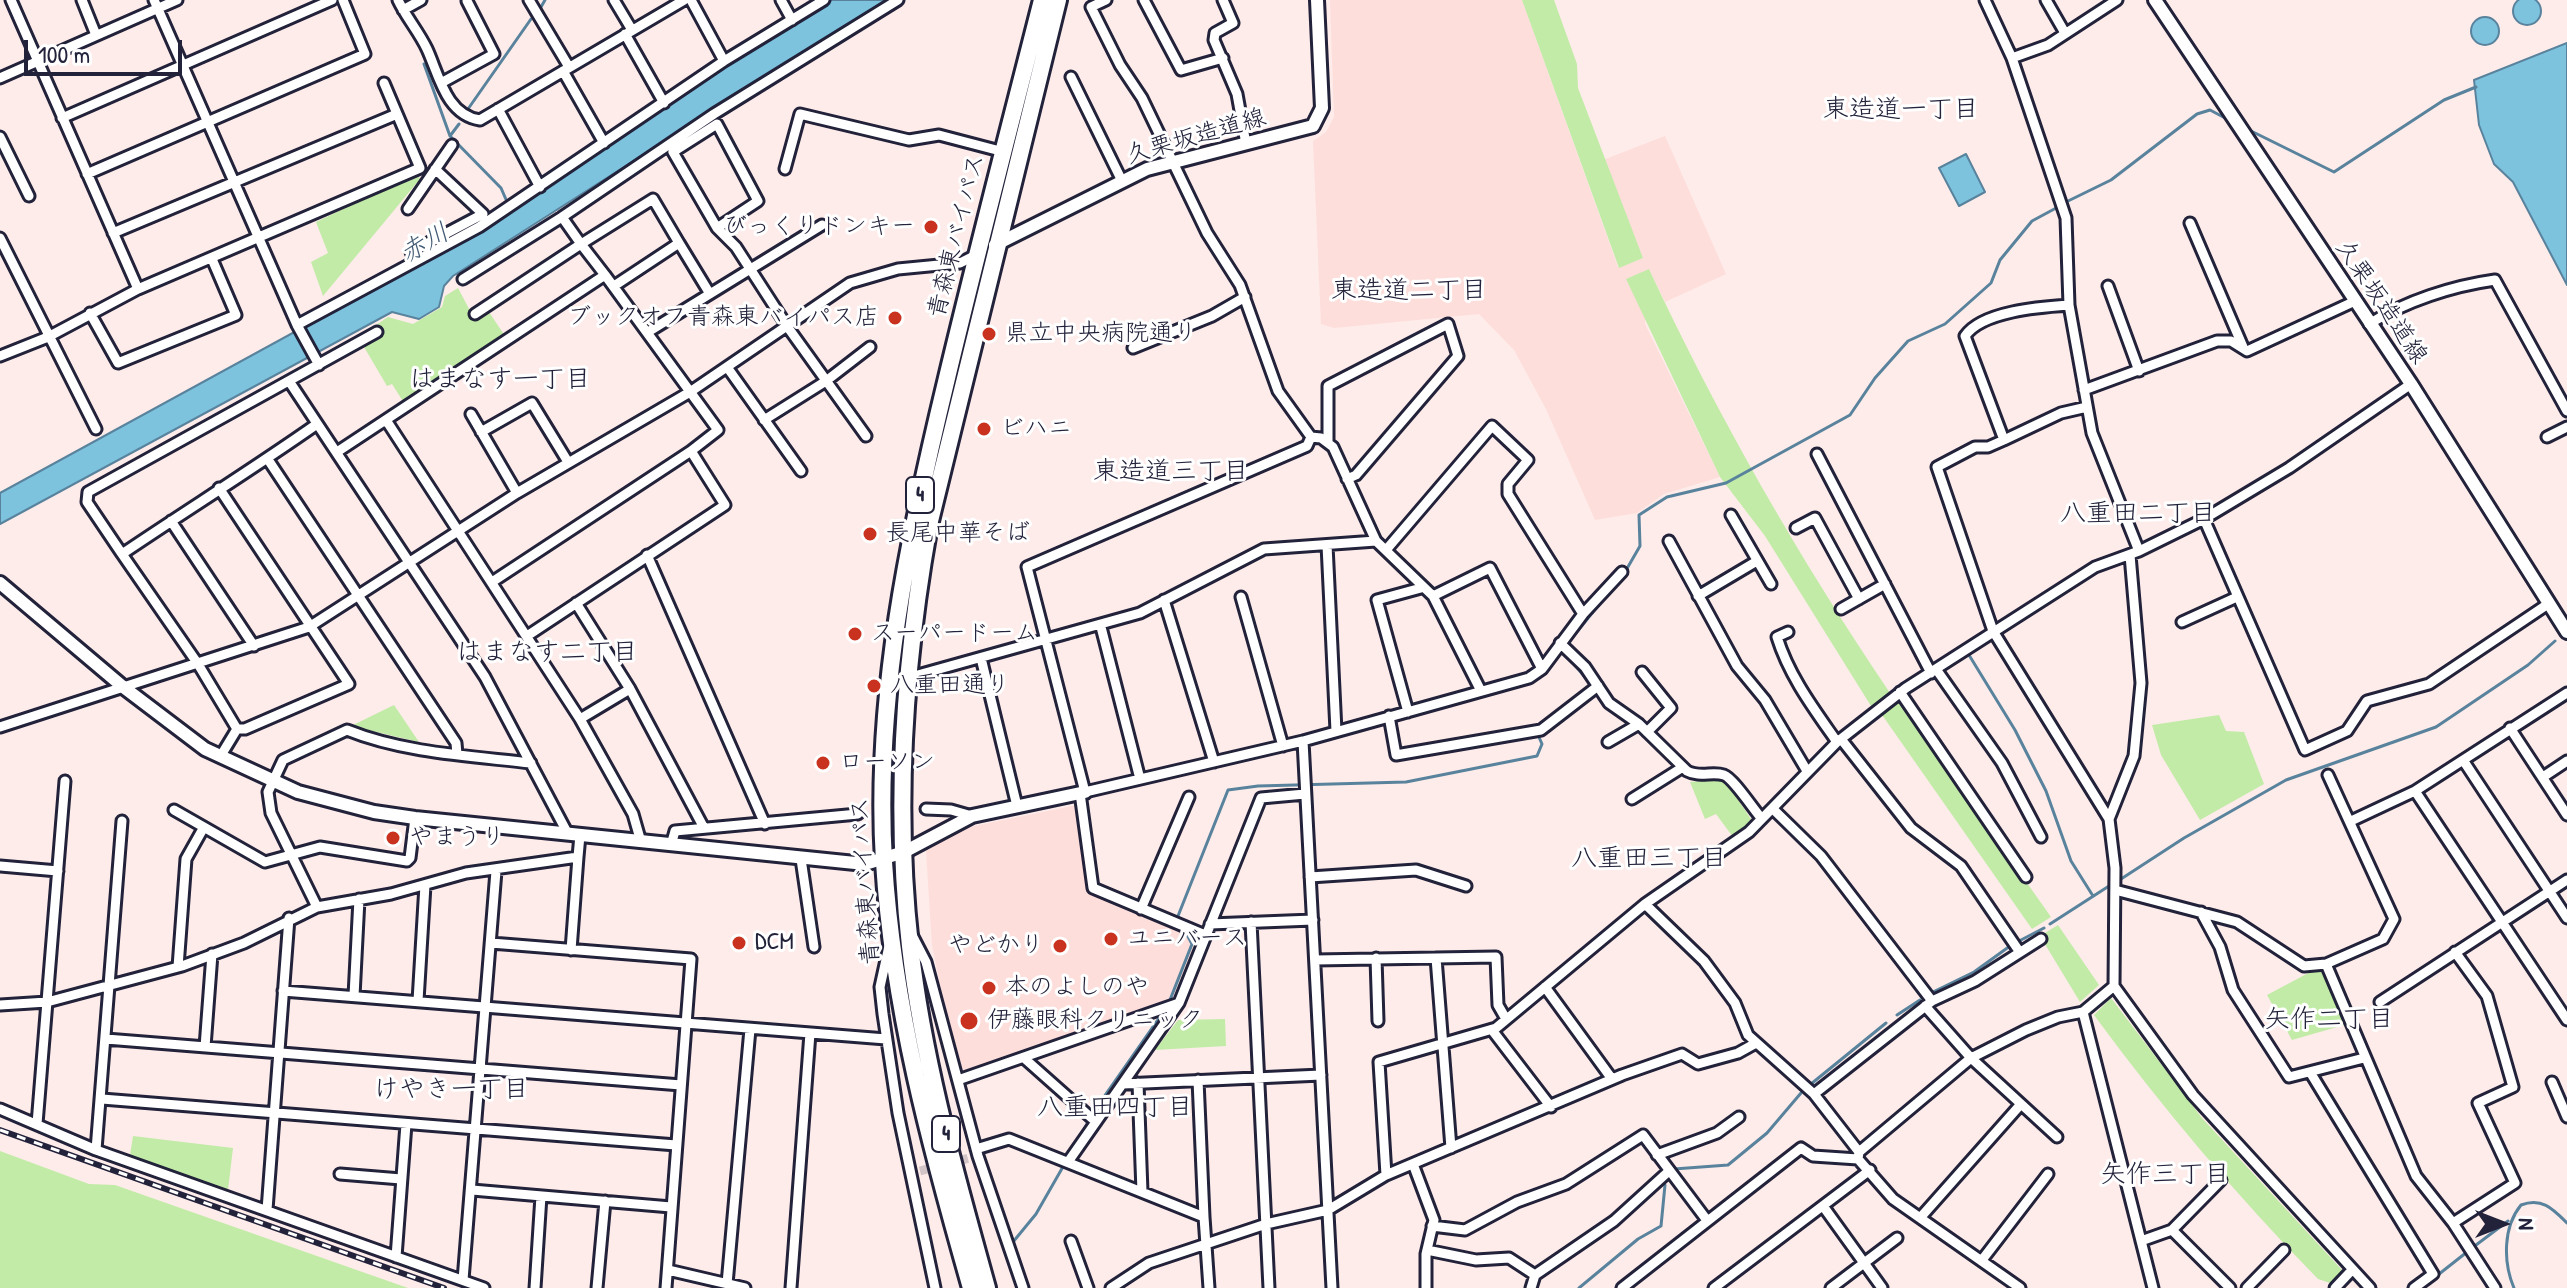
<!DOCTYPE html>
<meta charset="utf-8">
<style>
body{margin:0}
#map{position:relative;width:2567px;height:1288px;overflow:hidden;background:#feecea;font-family:"Patrick Hand",sans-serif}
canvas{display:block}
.north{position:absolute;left:2463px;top:1184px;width:80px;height:80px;-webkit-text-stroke:6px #fff;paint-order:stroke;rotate:90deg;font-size:22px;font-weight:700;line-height:32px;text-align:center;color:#22223b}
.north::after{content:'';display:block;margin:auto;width:28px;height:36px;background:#22223b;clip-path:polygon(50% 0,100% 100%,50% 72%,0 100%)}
.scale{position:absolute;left:24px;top:40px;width:158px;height:36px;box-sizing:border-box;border:4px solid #22223b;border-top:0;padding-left:10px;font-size:24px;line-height:28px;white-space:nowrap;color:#22223b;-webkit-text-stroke:6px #fff;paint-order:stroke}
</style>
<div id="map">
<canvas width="2567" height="1288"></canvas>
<div class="north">N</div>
<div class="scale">100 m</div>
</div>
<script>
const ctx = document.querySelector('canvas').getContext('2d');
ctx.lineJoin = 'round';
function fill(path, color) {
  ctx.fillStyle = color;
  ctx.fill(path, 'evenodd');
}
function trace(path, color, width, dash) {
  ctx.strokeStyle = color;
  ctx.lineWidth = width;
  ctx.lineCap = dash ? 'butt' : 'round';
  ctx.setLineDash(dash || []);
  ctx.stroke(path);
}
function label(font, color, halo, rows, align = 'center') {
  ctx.font = font + ' "Patrick Hand","Klee One",sans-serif';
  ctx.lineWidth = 6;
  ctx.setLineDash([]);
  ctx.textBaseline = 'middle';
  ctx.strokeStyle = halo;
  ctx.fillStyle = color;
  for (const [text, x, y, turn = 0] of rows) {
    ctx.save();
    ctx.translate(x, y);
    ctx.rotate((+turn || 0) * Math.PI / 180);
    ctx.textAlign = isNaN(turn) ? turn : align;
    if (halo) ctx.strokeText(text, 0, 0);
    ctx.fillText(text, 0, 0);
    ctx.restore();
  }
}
fill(new Path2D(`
 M1330 0H1522L1618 267 1643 258 1603 160 1665 136 1726 274 1665 302 1649 269 1645 324 1720 477 1664 494 1637 513 1595 520 1546 409 1514 350 1479 314 1334 328 1321 324 1313 141 1326 132 1334 117Z
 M1077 805 1089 893 1198 938 1177 995 1118 1020 965 1073 957 1070 932 945 926 851 964 828Z`), '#fddedb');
fill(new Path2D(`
 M1522 0H1554L1577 64 1578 88 1643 258 1619 268Z
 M417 174 420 179 323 296 311 262 328 253 316 222Z
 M1649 269C1718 417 1799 558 1890 693L1871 706 1765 536 1720 477 1626 279Z
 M458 288 475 320 489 312 505 336 404 403 392 384 387 386 364 347 381 337 376 325 388 317 413 324 442 307 445 296Z
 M1898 700 2051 917 2032 929 1880 712Z
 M394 705 419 742 351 726Z
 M2219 715 2226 731 2244 732 2264 784 2200 820 2161 755 2152 725Z
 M1714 780 1726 782 1753 822 1733 837 1716 814 1705 819 1690 782Z
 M2058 925 2099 985 2080 1002 2040 936Z
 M2323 969 2344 1025 2292 1040 2267 995 2314 970Z
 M2111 998 2202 1118 2343 1271 2330 1283 2318 1279C2237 1196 2163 1109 2094 1015Z
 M1225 1019 1226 1046 1155 1050 1178 1020Z
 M133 1136 233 1148 228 1190 130 1155Z
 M0 1151 89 1184 115 1185 408 1288H0Z`), '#c2eba7');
const water = new Path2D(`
 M2513 11a14 14 0 1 1 28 0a14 14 0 1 1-28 0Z
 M831 0H886L453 276 444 286 439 307 419 319 392 312 0 524V493L492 224 730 63Z
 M2471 31a14 14 0 1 1 28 0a14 14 0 1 1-28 0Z
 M2567 43V285L2513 182 2494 164 2479 125 2474 80Z
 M1966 154 1985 192 1959 206 1939 168Z`);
fill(water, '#7dc3de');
trace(water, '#59839d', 2);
trace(new Path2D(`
 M541 7 545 0
 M424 64 450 136 501 188 508 204
 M468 109 531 19
 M2245 128 2334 172 2444 100 2476 87
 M450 136 459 124
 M2066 202 2111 180 2197 114 2210 110 2227 119
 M1625 572 1640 546 1639 515 1667 497 1726 483 1850 415 1875 378 1908 341 1945 324 1991 283 2000 260 2032 221 2058 207
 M1567 644 1610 591
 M1562 650 1590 683
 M1969 655 2015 730 2046 791 2071 861 2093 896
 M2121 879 2184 838 2286 780 2436 727 2528 665 2555 641
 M1180 920 1178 916 1228 790 1258 786 1406 782 1537 756 1542 744 1538 735
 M2050 924 2109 886
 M2021 940 2044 928
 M1933 992 1974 972 2010 946
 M1168 1005 1192 944 1185 931
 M1897 1015 1920 1000
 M1811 1084 1886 1023
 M1078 1141 1094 1111 1164 1011
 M1674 1169 1728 1165 1767 1133 1801 1093
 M1013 1242 1036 1214 1064 1165
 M2476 1245 2508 1221
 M2434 1278 2467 1252
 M1579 1288 1638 1239 1661 1226 1665 1185
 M2514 1288C2503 1262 2503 1227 2521 1205 2542 1197 2553 1209 2567 1223`), '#59839d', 3);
trace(new Path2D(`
 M920 1171 969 1158`), '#d2c4c7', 9, [9, 4.5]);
const street = new Path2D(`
 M11 0 138 289
 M82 0 96 35
 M154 0 297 325 319 365
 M398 0C406 17 419 32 427 49 439 75 446 115 480 120L684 0
 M529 0 569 67
 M614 0 632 30
 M691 0 724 61
 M781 0 792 20
 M1106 0 1091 7 1120 65 1142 98 1207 233 1240 285 1278 391 1311 437 1321 438 1333 447 1376 541 1433 596 1481 691
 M1144 0 1181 70 1223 58
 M1223 0 1233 23 1215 33 1214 40 1237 94 1246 144
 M1985 0 2012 58 2066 218 2069 305 2092 433 2139 551
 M2046 0 2065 33
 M403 10 421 0
 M625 34 664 103
 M2012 58 2048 45 2117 0
 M563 71 604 143
 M1071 77 1122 181
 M0 78 177 0
 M441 83 494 54 467 1
 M498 109 540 187
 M62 118 332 0
 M0 137 29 196
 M785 169 800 114 909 140 939 135 1004 152
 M87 174 365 54 343 0
 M408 209 452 145
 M2190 223 2243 347
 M717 228 758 201 717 124 673 152 717 228 736 247 787 326 866 436
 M113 233 397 114
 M0 238 96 429
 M679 243 710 294
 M415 259 411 252 483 214 435 169
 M605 275 581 244 653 199 679 243 614 286
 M463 279 562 217 714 114 898 0
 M2108 286 2139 371
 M2069 305C2041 307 1982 311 1965 336L2004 440 1988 447H1975L1937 467 1993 631 2109 819
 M90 313 118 363 236 315 212 259
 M475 314 581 244 562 217
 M2369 324C2406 301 2452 286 2495 280L2567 411
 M297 325 479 227 724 61 824 0
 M648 332 822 225
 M1133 348 1212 316 1245 297
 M0 356 48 337 138 289 420 168 384 83
 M727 367 801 471
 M289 381 485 677 568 834
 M2084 390 2217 341H2231L2247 351 2353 302
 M471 414 517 493
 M386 420 580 719 633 814 641 842
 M764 420 826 381 870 347
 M481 432 532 403 568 462
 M1311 437 1307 446 1027 567 1085 792 1303 741 1529 678 1542 669 1583 614 1622 572
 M2547 437 2567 427
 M2004 440 2061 413 2087 407
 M1328 443V386L1448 324 1458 356 1356 475 1347 479
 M337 452 605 275 718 430 691 451 725 505 527 636
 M1817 454 1931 673
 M267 458 456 743 457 754
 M219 488 349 684 245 729H237L198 664 122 554C187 510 253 469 317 424
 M1731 515 1771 584
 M2204 519 2305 750 2347 731 2367 701 2429 684 2548 604
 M171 521 254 646
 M1796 528 1815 518 1859 599
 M1669 541 1737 666 1765 700 1807 771
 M1327 545 1336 731
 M1386 550 1492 426 1528 460 1508 484V494L1583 614
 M122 554 87 502 88 492 377 332
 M647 555 765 824
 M2130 555 2141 683 2134 756 2109 819 2115 868 2114 986 2193 1095 2370 1288
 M492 582 691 451
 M1433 596 1490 568 1542 669
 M1698 596 1757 561
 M1241 597 1283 746
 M1164 600 1214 762
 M576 603 630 689 704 828
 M1841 609 1885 584
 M2182 622 2237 597
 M1101 627 1140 779
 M1788 632 1777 637C1789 676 1814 709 1837 742
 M1560 643 1585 667 1609 703 1639 724 1687 771C1700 778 1712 771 1724 775 1733 778 1754 810 1762 819
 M981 658 1017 806
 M1936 669 2002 763 2041 837
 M1642 672 1671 708 1647 732
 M907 678 1140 613 1264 549 1376 541
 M1900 692 2026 877
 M1408 712 1377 600 1421 588
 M1389 716 1396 755 1541 730 1598 686
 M580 719 630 689
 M0 727 309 627 517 493 690 392 850 283 898 269 960 263 978 254
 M2510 728 2567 815
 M1841 739 1911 828 1961 866 2019 951
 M1303 741 1332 1288
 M1608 742 1639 724
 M220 757 237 729
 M2463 760 2567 918
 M2543 777 2567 761
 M2415 791 2567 1020
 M1080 793 1093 888 1205 935
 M1632 799 1683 767
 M926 809 951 810 972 816
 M1773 809 1821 856 1932 1001
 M174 810 265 862 320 847 407 861 410 858 415 818
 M2351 821 2415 791 2567 693
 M671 845 675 831 858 814
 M801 859 814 947
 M0 866 58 871
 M1310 877 1416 870 1466 886
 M2115 890 2237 922 2304 966 2326 964 2383 939 2394 919 2328 775
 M1645 904 1704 961 1735 1003 1748 1035 1814 1094 1859 1152 1858 1159 1893 1199 2020 1288
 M317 907 271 813 268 792 283 760 347 730C404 753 471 756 531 763
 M1141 909 1189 797
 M2201 912 2220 947 2233 990 2289 1077 2364 1058
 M1251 922 1269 1288
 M1210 924 1313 920
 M911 933 926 962 978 1156 1023 1288
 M491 943 691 959 666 1288
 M889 946 880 987 883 1014 898 1113 935 1288
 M571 950 578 857
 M1376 958 1378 1021
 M1436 958 1451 1148
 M1315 960 1496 957 1498 1005 1506 1019
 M2326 964 2416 1176 2453 1223 2495 1288
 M178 967 186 859 204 827
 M1545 987 1612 1079
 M283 991 886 1039
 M354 996 359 899
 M418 1001 425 885
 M2380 1002 2567 880
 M0 1005 47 1002 182 966 244 943 317 907 391 894 466 873 578 857 580 835
 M1925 1006 1971 1058 2057 1137
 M2083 1012 2153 1288
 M1492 1030 1551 1107
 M106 1039 681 1085
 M205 1047 212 954
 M1024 1058 1096 1122
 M2310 1072 2433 1274 2414 1288
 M958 1080 1179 1003
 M1198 1080 1204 1217
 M2552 1082 2567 1117
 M1138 1083 1142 1192
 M1123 1084 1321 1075
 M1814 1094 1932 1001 1975 981 2041 939
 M102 1099 676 1145
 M0 1109 96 1150 484 1288
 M37 1124 65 781
 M976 1149 1009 1139 1204 1217 1209 1288
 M96 1150 122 821
 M1859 1152 1971 1058 2026 1030 2058 1017 2083 1012 2114 986
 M1657 1155 1717 1133 1739 1117
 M1068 1162 1179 1003 1261 798 1305 794
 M1413 1164 1434 1220 1426 1254V1288
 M340 1174 401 1179
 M1386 1175 1379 1062 1496 1028 1645 904 1749 832 1837 742 1906 688 2095 567 2139 551 2204 519 2289 468 2411 384
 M472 1190 671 1207
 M1823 1206 1882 1288
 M267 1210 289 918
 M1920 1218 2021 1104
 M2453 1223 2515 1183 2478 1103 2513 1087 2487 996 2455 952
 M1432 1226 1465 1230 1517 1202 1566 1184 1643 1135 1706 1219
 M2172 1230 2221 1180
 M1071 1241 1088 1288
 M2141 1241 2172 1230 2230 1288
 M1427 1250 1476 1260 1509 1258 1535 1275 1531 1288
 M396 1257 406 1124
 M1982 1260 2048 1174
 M668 1270 745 1288
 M1535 1275 1614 1221 1669 1171
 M463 1280 496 871
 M727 1284 750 1029
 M535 1288 541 1196
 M597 1288 605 1201
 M791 1288 810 1033
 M1111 1288 1149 1263 1266 1224 1328 1210 1386 1175 1622 1075 1682 1054 1698 1064 1738 1053 1756 1043
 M1622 1288 1801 1148 1813 1156 1858 1159
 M1714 1288 1870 1170
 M1831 1288 1897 1238
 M2247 1288 2284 1250
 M2335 1288 2352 1270`);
const secondary = new Path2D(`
 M2155 0 2411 384 2567 632
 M995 245 1147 169 1313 126 1322 108 1317 0
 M0 583 122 686 205 749 298 792 374 812 415 818 865 864 904 852 972 816 1085 792`);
const highway = new Path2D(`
 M971 1288C931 1148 893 1008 884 862 874 699 909 535 947 378 977 252 1010 126 1042 0
 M987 1288C956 1176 923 1062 910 946 894 805 904 664 929 525L1058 0`);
trace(street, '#22223b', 15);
trace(secondary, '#22223b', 18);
trace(highway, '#22223b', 22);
trace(street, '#fff', 9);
trace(secondary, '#fff', 12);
trace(highway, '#fff', 16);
const rail = new Path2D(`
 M0 1130 444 1288`);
trace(rail, '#22223b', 6);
trace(rail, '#fff', 3, [9]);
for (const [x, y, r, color] of [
 [931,227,8,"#c8321e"],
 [895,318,8,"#c8321e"],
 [989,334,8,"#c8321e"],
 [984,429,8,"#c8321e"],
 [870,534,8,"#c8321e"],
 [855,634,8,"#c8321e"],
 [874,686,8,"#c8321e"],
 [823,763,8,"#c8321e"],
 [393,838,8,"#c8321e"],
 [1111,939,8,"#c8321e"],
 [739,943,8,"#c8321e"],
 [1060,946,8,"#c8321e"],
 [989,988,8,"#c8321e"],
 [969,1021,10,"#c8321e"]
]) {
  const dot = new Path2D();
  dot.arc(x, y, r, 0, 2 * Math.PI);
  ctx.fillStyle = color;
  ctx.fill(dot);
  trace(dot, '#fff', 3);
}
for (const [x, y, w] of [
 [920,495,28],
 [946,1134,28]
]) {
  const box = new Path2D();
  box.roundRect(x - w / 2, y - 18, w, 36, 6);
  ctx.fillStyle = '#fff';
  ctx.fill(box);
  trace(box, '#22223b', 2);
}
label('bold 22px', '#22223b', null, [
 ["4",920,495],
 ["4",946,1134]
]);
label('24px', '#22223b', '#fff', [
 ["久栗坂造道線",1196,137,-16],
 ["青森東バイパス",957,236,-76],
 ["久栗坂造道線",2381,302,56],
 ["青森東バイパス",866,881,-94]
]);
label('24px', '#22223b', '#fff', [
 ["びっくりドンキー",915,227,"right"],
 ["ブックオフ青森東バイパス店",879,318,"right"],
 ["県立中央病院通り",1005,334],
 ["ビハニ",1000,429],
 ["長尾中華そば",886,534],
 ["スーパードーム",871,634],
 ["八重田通り",890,686],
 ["ローソン",839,763],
 ["やまうり",409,838],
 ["ユニバース",1127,939],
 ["DCM",755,943],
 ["やどかり",1044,946,"right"],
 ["本のよしのや",1005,988],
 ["伊藤眼科クリニック",987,1021]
], 'left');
label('26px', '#22223b', '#fff', [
 ["東造道一丁目",1901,110],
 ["東造道二丁目",1409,291],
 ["はまなす一丁目",500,380],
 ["東造道三丁目",1171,472],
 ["八重田二丁目",2138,514],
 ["はまなす二丁目",547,653],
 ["八重田三丁目",1649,859],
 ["矢作二丁目",2329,1020],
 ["けやき一丁目",451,1090],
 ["八重田四丁目",1115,1108],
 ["矢作三丁目",2165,1175]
]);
label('italic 26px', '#425a74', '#fff', [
 ["赤川",425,244,-30]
]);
</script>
